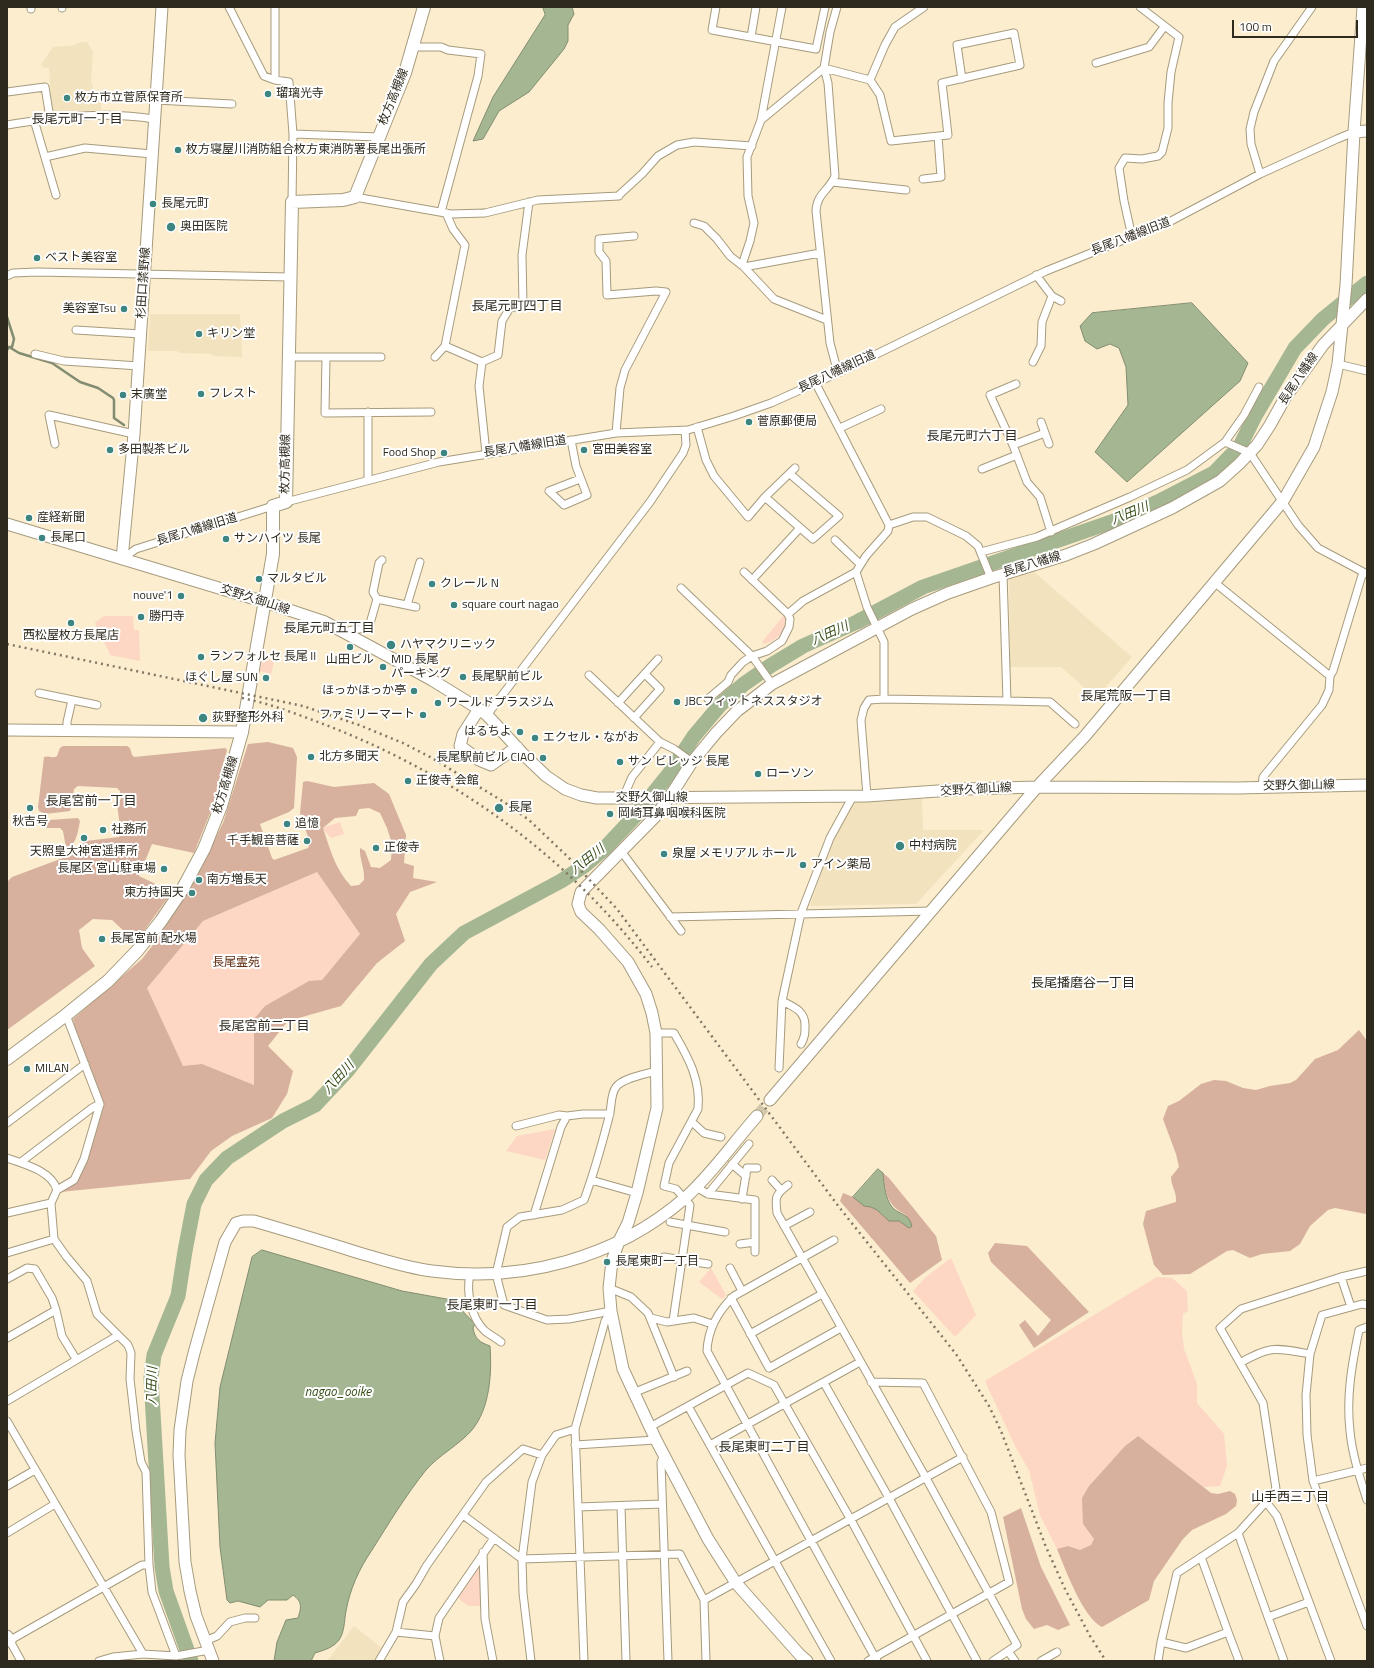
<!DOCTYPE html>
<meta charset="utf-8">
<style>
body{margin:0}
#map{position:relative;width:1374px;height:1668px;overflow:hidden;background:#fbedce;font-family:"Titillium Web",sans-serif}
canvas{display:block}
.frame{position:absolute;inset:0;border:8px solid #2f2a1e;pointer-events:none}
.scale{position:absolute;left:1232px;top:20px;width:126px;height:18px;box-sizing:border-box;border:2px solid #2f2a1e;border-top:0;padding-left:5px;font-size:12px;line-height:14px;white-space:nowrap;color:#2f2a1e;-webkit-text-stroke:3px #fff;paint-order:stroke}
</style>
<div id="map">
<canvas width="1374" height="1668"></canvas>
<div class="frame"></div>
<div class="scale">100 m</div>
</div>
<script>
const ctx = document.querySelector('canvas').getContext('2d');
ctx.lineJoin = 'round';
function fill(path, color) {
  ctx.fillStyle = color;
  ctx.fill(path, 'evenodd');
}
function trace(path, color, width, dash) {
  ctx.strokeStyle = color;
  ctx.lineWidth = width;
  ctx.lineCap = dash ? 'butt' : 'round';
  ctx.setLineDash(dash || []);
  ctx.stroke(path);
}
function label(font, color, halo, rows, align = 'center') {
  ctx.font = font + ' "Titillium Web","Noto Sans JP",sans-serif';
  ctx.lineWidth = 4;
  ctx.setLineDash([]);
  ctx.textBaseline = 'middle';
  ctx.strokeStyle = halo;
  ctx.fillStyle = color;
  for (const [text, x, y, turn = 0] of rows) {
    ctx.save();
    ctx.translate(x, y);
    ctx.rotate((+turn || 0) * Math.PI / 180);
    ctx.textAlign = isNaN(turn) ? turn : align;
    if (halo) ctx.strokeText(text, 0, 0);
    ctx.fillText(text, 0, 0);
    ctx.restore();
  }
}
fill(new Path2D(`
 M87 42 93 52 91 81 95 95 101 96V110L52 113 49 68 42 67V63L53 47 76 45 77 43Z
 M150 314H240L242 357 213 356 212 354 180 353 177 351H148Z
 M1034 572 1132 657 1096 698 1061 667H1010L1009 579Z
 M922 799 923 830H984L916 904 810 906 833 837 856 801Z
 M354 1626 383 1649 376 1661H327Z`), '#f2e2bd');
fill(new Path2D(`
 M784 615 788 620C785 632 776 641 764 644L762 642Z
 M104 616H133L134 630H139L140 661 110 655C106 643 99 635 95 623Z
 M263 658 274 661 271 674 260 671Z
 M340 822 344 834 331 838 322 828Z
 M317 872 360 934 322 980 265 1006 254 1085 202 1064 183 1067 147 988 203 921Z
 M555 1129 545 1160 506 1151 517 1136Z
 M951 1258 976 1315 955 1337 913 1291 926 1277Z
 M711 1268 726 1295 722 1299 699 1282Z
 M1157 1277 1172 1278 1187 1291 1188 1311 1183 1314 1182 1332 1184 1349 1197 1384V1403L1224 1434 1227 1466 1220 1486 1204 1487 1137 1436 1125 1446 1089 1486 1083 1524 1094 1539 1091 1545 1080 1550 1068 1546 1057 1549 1040 1515 1029 1470 1016 1448 985 1381Z
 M478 1566H481L482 1606H468L457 1597Z`), '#fdd6c4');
fill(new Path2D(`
 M268 742 293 748 297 757 294 808 289 812 260 824 272 858 274 860 308 848 310 843 300 813 303 782 307 781 334 787 374 783 389 794 406 835 404 863 414 866 413 878 437 882 410 892 396 914 405 941 377 963 341 1006 288 1021 268 1046 293 1071 287 1094 272 1118 232 1136 211 1151 190 1179 60 1192 68 1188 88 1157 104 1105 76 1034 73 1019 142 959 159 937 164 927 189 890 223 823 248 744ZM369 808 380 813 387 828 392 844 391 860 380 868 371 867 365 851 360 848C359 858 365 869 364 880L359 885 351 886C335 869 330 849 323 828L335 818 356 816 359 809ZM317 872 360 934 322 980 309 981 265 1006 254 1019V1085L202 1064 183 1066 147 988 203 921Z
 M63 746H127L130 748 132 755 134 757 225 748 227 750 212 808 194 853 152 844 139 876 172 892 136 942 112 920 93 919 79 930 82 948 95 966 7 1030V882L12 877 63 858 86 841 119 837 121 835 117 803 121 799 120 791 117 788 78 786 74 789 70 811 45 814 39 811 38 807 44 757C49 755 53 759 57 756L60 748Z
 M78 818 80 821C78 830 77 843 68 848H66L63 831 60 828H47L45 826V822L49 820Z
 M1359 1030 1367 1041 1366 1214 1335 1208 1328 1210 1310 1226 1300 1244 1290 1251 1262 1254 1250 1258 1233 1250 1227 1251 1190 1274 1163 1275 1154 1265 1143 1224 1146 1211 1176 1202C1177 1192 1171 1186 1171 1177L1179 1167 1176 1154 1163 1119 1168 1106 1179 1101 1201 1084 1214 1080 1226 1081 1243 1088 1256 1090 1270 1086 1290 1083 1296 1080 1315 1059 1338 1050Z
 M883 1173 889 1178 936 1236 942 1260 910 1283 840 1201 843 1193 853 1197 864 1206 871 1207 877 1210 889 1221H899L909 1228 906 1215C886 1205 886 1193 883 1173Z
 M995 1243 1027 1246 1089 1312 1034 1348 1019 1325 1025 1320 1038 1336 1051 1320 991 1262 988 1253Z
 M1138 1436 1211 1493 1218 1494 1230 1491 1235 1494 1237 1500 1236 1506 1226 1514 1192 1530 1183 1539 1154 1581 1149 1600 1102 1627C1083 1618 1065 1568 1057 1549L1068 1546 1080 1550 1091 1545 1094 1539 1083 1524 1082 1498 1089 1486 1125 1446Z
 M1021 1508 1041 1567 1070 1625 1058 1630 1047 1625 1034 1629 1026 1619 1022 1609 1003 1517Z`), '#d7b09e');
const water = new Path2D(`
 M543 7H572L574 14 568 25V41L564 49 529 92 499 111 483 139 473 141 493 97 545 15Z
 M1192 303 1248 363 1240 381 1127 482 1095 452 1128 405 1126 367 1119 348 1110 344 1097 349 1085 341 1080 326 1092 313Z
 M878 1169 883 1173C884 1184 885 1198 892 1207 900 1216 908 1212 912 1226L909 1228 899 1221H889L877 1210 871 1207 864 1206 853 1197Z
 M262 1250 402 1291 452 1300 475 1324 473 1328C475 1339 479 1342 490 1346 492 1373 490 1408 472 1430 459 1445 439 1455 426 1470 406 1495 389 1523 372 1550 359 1569 350 1589 346 1611 344 1621 345 1631 339 1640 333 1648 324 1650 315 1653L311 1661H274L277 1642 286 1620 298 1618C301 1608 303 1602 293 1595L287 1600H268L260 1607 238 1601 230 1603 227 1600 220 1547 215 1443 220 1387 252 1257Z`);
fill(water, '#a5b693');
trace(water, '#828c70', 1);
trace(new Path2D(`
 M7 317 14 339 12 347H9L7 350
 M9 347 19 353 52 363 80 382 98 388 113 398 114 400V418L124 425`), '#828c70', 2.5);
trace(new Path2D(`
 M191 1661 166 1591 162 1567 151 1378 154 1355 178 1296 185 1251 194 1204 206 1180 227 1158 283 1121 315 1105 347 1071 431 964 464 933 561 881 584 866 604 849 636 815 669 774 694 736 721 704 744 684 770 666 803 646 857 622 923 587 1114 521 1158 502 1214 473 1240 446 1255 416 1295 348 1323 319 1367 283`), '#a5b693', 15);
trace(new Path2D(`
 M757 1116 770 1100`), '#d2c6ab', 11, [11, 5.5]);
const street = new Path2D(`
 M31 7V9
 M62 7V8
 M229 7 264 76 275 80 289 82 293 134 292 202
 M716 7 712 30 816 49 825 7
 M837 7 830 32 824 68 828 83 835 176C829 191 817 193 816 211L830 343 838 373
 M751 37 756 7
 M412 47H441L448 50 481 54 478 76 441 212
 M1096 63 1149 47 1164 27
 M824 68 870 80 880 95 891 141 948 135 942 83 1020 65 1014 33 957 45 962 79
 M275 80V7
 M870 80 885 45 895 27 924 7
 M7 92 45 87 50 118
 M156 100 232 104
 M34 120 56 195
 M761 120 824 68
 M7 125C56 117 105 111 154 119
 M293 134 379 137
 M45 157 85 148 152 154
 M1260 174 1251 144 1250 129 1254 112 1274 61 1312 7
 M923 179 941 177 938 136
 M832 182 906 190
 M618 196 642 174 658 156 677 145 694 142 752 146
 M355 197 451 214 485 213 538 200 619 196
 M446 213 453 229 465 245 445 346 482 362
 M694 223 704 226 717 239 730 256 744 267 774 299 827 320
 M1132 237 1124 201 1119 168 1125 158 1142 159 1158 156 1162 152 1168 128V103L1171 72 1179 37 1140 7
 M742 265 750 241 754 223 748 196 747 157 761 120 782 7
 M744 267 820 253
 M1036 275 1052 296 1061 301
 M7 276 13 273 37 272 290 277
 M76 330 141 334
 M35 354 64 361 139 366
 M288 357H381
 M326 357 325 413 431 412
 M435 357 445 346
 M1033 362 1041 346 1042 322 1052 296
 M1338 364 1367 371
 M815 382 889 525 888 531 866 556 856 572 867 607 884 642V699L869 700 864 708 861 720 867 796
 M1016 384 990 395 1013 445 1027 482 1040 497 1051 532
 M368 412V480
 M1041 422 1049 444
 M697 427 706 460 714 476 748 517 765 497 795 468
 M840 428 881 409
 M616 433 620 388 625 370 666 292 656 291 607 295 606 261 599 252V239L634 236
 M571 440 576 466 587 495 564 505 549 491 580 479
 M1225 442 1250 453 1298 525 1318 548 1367 574
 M55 444 49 415 134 434
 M1013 445 1045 433
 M486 453 479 386 482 362 498 355 502 321 510 308 523 305 522 255 529 202
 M982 469 1017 455
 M765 497 813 539 839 516 790 474
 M286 502 439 462 616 433 688 430 734 416 771 403 838 373 1046 271 1171 221 1260 174 1337 139 1354 132
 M889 525 913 517H927L966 536 978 546 991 578
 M835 540 860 564
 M981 552 1037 537 1130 497 1187 470 1225 442 1244 415 1259 387
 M122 559 136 549 273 506
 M1003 574 1007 701 1050 702 1075 724
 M752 580 800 528
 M1214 582 1330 676
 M681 588 752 656 772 684
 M377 599 416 607
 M407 605 420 562
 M788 614 803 601 856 572
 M343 632 369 627 377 599 373 592 379 563 382 560
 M589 675 660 742 674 749 692 762
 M39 693 97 705
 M708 699 728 682 731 675 743 662 752 656 767 651 782 641 789 627 790 619 788 614 744 572
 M884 699 1007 701
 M618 703 658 659
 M487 715 650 502 683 453 686 445 685 430
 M634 718 660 689 645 674
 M67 731V722L72 700
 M1262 787 1263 777 1322 705 1329 690 1330 676 1333 671 1363 572
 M623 798 632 777 660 742
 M621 851 681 931
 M670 917 932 911
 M782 1001C794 1007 805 1011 805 1025 805 1033 805 1037 801 1044
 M66 1015 100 1104 84 1159 74 1180 57 1190 51 1203 54 1239 66 1256 87 1281 97 1314 128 1345 131 1353 130 1379 136 1431 141 1462 146 1472 149 1565 152 1592 176 1656
 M656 1033H674C688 1057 701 1080 698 1109L669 1163 664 1186 676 1189 690 1205 673 1321
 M779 1068 782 1001 801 913 830 838 853 796
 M692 1122 704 1133 721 1137
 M7 1123 85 1064
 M516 1126 559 1115 567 1116
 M7 1158C24 1164 52 1171 57 1190
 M21 1162 92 1108 100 1104
 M732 1164 746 1176
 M591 1180 637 1193
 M772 1180 781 1190
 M788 1185C775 1195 775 1197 777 1213L926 1478 1017 1645 993 1661
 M696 1187 708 1194 755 1200V1252
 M708 1194 749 1144
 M742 1199 747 1168H757
 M7 1213 51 1203
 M534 1215 561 1127 567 1116 583 1114H610
 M670 1222 725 1232
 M784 1226 810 1212
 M834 1240 734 1296C718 1311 708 1329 707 1351L877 1661
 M740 1244 755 1242
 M7 1253 54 1239
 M664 1257 708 1264
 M730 1268 742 1291
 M470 1274C466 1292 471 1318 485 1331 490 1335 496 1338 501 1342
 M1341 1277 1351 1307
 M7 1279 27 1268 35 1269 52 1298 56 1310 62 1336 76 1359
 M609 1288 631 1297 648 1313 674 1377
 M731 1298 769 1368 841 1328
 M1367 1305 1362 1304 1322 1315 1310 1354 1306 1395 1307 1435 1313 1481 1367 1626
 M611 1311 569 1319 547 1320 504 1305 496 1274 507 1227 520 1217 562 1210 584 1200C594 1173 602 1144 609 1117 612 1107 610 1095 616 1087 622 1078 646 1074 656 1071
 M651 1318 667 1322 694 1318 712 1324
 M1367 1327 1359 1330C1352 1364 1346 1396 1350 1431 1352 1454 1360 1478 1367 1500
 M750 1334 822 1294
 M7 1338 56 1310
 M1240 1363C1271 1345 1276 1348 1310 1354
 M824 1383 889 1498 977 1661
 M633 1393 687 1371
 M7 1401 117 1336
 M688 1406 831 1661
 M7 1421 143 1654
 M650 1427 748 1373 774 1385 851 1520 927 1661
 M575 1445 656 1440
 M710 1445 860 1362
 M664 1455 661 1462 668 1661
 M1313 1481 1367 1468
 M7 1486 35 1470
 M1266 1502 1277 1516 1309 1602
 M621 1506 626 1661
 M578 1507 662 1504
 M463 1515 522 1559 680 1554 704 1600 706 1661
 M7 1533 55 1504
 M1238 1533 1268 1617
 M483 1552 485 1619 493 1661
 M1201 1557 1228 1632
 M704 1600 963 1457
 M396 1632 435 1636
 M10 1641 21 1661
 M205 1641 217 1636 230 1622 245 1618H255
 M7 1642 142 1565H149
 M1161 1642 1177 1573 1238 1533 1266 1502 1276 1489 1263 1403 1220 1328 1241 1309 1341 1277 1367 1271
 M1008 1651 1015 1661
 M99 1661 113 1657 143 1654 176 1656 209 1650
 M379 1661 396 1632 403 1602 416 1584 427 1565 486 1482 523 1449 542 1455
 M440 1661 435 1636 439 1618 494 1538
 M531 1661 523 1593 522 1559 532 1482 542 1455 556 1435 575 1429
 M584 1661 575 1429 605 1321 611 1311
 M868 1661 1009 1582 991 1512 923 1383 871 1382
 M1041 1661 1057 1652
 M1158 1661 1161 1642 1186 1648 1228 1632 1239 1661
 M1284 1661 1268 1617 1309 1602 1331 1661`);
const secondary = new Path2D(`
 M1354 132 1367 131
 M7 524 265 602 325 622 432 680 479 709 487 715 523 754 546 776 565 789 581 795 597 798H623L867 796 966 789 1037 787 1237 788 1367 785
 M122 559 134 434 162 7
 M479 709 463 734 460 746 479 760 491 765 517 747
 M7 730 242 732
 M770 1100 1037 787 1085 736 1283 501 1314 447 1332 392 1338 364 1346 285 1354 132 1363 7
 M7 1636 10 1641
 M213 1661 196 1616 190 1591 185 1562 179 1455 180 1430 187 1381 194 1353 225 1242 236 1223 243 1221H254C288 1231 322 1241 356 1252 381 1259 406 1268 432 1271 522 1283 616 1258 685 1198 712 1174 733 1143 757 1116
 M807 1661 800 1655 736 1583 708 1539 656 1440 623 1369 611 1311 609 1288 612 1261 619 1241 628 1223 637 1193 657 1108 656 1033 652 1013 646 994 628 962 599 929 581 912 578 904 581 892 654 818 669 798 692 762 716 733 737 711 772 684 912 609 948 593 991 578 1066 555 1094 544 1172 508 1220 481 1239 464 1257 445 1270 425 1285 398 1323 345 1367 299`);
const primary = new Path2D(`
 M7 1059 66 1015 108 981 137 951 161 921 182 890 204 849 221 806 242 732 273 554V506L286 502 292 202 343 200 355 197 405 73 424 7`);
trace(street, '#a79b7e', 9);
trace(secondary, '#a79b7e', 13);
trace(primary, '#a79b7e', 14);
trace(street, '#fff', 7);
trace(secondary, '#fff', 11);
trace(primary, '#fff', 12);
trace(new Path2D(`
 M7 644 303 706 359 725 403 743 432 758 504 802 529 820 568 857 617 909 839 1207 956 1354 989 1406 1001 1431 1046 1547 1065 1589 1090 1636 1106 1661
 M242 698C272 704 302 716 331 727 460 778 568 857 652 967`), '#817865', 2.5, [2, 4]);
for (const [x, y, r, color] of [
 [268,94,4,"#3d8580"],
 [67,98,4,"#3d8580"],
 [178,150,4,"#3d8580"],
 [153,204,4,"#3d8580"],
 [171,227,5,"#3d8580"],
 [37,258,4,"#3d8580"],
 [124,309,4,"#3d8580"],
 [199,334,4,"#3d8580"],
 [201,394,4,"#3d8580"],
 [123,395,4,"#3d8580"],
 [749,422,4,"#3d8580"],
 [110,450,4,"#3d8580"],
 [584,450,4,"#3d8580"],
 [444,453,4,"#3d8580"],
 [29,518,4,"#3d8580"],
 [42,538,4,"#3d8580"],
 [226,539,4,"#3d8580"],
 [259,579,4,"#3d8580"],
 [432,584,4,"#3d8580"],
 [181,596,4,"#3d8580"],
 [454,605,4,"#3d8580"],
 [141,617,4,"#3d8580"],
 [71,623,4,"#3d8580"],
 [391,645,5,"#3d8580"],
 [350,647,4,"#3d8580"],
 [201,657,4,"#3d8580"],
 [383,667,4,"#3d8580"],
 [463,677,4,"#3d8580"],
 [266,678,4,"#3d8580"],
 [414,691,4,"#3d8580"],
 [677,702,4,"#3d8580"],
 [438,703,4,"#3d8580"],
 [423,715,4,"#3d8580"],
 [203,718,5,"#3d8580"],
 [520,732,4,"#3d8580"],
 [535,738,4,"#3d8580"],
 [311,757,4,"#3d8580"],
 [543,758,4,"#3d8580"],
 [620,762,4,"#3d8580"],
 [758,774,4,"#3d8580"],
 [408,781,4,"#3d8580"],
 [30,808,4,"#3d8580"],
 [499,808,5,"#3d8580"],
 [610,814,4,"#3d8580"],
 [287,824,4,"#3d8580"],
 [103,830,4,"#3d8580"],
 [84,838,4,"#3d8580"],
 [307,841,4,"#3d8580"],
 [900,846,5,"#3d8580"],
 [376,848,4,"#3d8580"],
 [664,854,4,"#3d8580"],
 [803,865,4,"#3d8580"],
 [164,869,4,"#3d8580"],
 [199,880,4,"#3d8580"],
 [192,893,4,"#3d8580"],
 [102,939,4,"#3d8580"],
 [27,1069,4,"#3d8580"],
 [607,1262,4,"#3d8580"]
]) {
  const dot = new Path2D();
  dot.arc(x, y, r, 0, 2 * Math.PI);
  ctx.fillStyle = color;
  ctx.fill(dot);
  trace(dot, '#fff', 1.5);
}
label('12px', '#2f2a1e', '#fff', [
 ["瑠璃光寺",276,94],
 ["枚方市立菅原保育所",75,98],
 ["枚方寝屋川消防組合枚方東消防署長尾出張所",186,150],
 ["長尾元町",161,204],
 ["奥田医院",180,227],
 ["ベスト美容室",45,258],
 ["美容室Tsu",116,309,"right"],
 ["キリン堂",207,334],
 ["フレスト",209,394],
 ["末廣堂",131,395],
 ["菅原郵便局",757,422],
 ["多田製茶ビル",118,450],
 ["宮田美容室",592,450],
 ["Food Shop",436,453,"right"],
 ["産経新聞",37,518],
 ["長尾口",50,538],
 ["サンハイツ 長尾",234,539],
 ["マルタビル",267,579],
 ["クレール N",440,584],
 ["nouve'1",173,596,"right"],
 ["square court nagao",462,605],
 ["勝円寺",149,617],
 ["西松屋枚方長尾店",71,636,"center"],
 ["ハヤマクリニック",400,645],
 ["ランフォルセ 長尾 II",209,657],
 ["山田ビル",350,660,"center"],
 ["MID 長尾",391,660],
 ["パーキング",391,674],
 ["長尾駅前ビル",471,677],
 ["ほぐし屋 SUN",258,678,"right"],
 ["ほっかほっか亭",406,691,"right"],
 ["JBCフィットネススタジオ",685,702],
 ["ワールドプラスジム",446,703],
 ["ファミリーマート",415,715,"right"],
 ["荻野整形外科",212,718],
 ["はるちよ",512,732,"right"],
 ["エクセル・ながお",543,738],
 ["北方多聞天",319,757],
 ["長尾駅前ビル CIAO",535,758,"right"],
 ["サン ビレッジ 長尾",628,762],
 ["ローソン",766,774],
 ["正俊寺 会館",416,781],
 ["長尾",508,808],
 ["岡崎耳鼻咽喉科医院",618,814],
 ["秋吉号",30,822,"center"],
 ["追憶",295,824],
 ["社務所",111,830],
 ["千手観音菩薩",299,841,"right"],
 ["中村病院",909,846],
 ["正俊寺",384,848],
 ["天照皇大神宮遥拝所",84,852,"center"],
 ["泉屋 メモリアル ホール",672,854],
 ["アイン薬局",811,865],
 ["長尾区 宮山駐車場",156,869,"right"],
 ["南方増長天",207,880],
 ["東方持国天",184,893,"right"],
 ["長尾宮前 配水場",110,939],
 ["MILAN",35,1069],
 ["長尾東町一丁目",615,1262]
], 'left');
label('12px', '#2f2a1e', '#fff', [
 ["枚方高槻線",394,97,-68],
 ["長尾八幡線旧道",1131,237,-21],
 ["杉田口禁野線",144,283,-86],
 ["長尾八幡線旧道",837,372,-25],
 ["長尾八幡線",1299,379,-56],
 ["長尾八幡線旧道",525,447,-9],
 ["枚方高槻線",286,464,-89],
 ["長尾八幡線旧道",197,530,-17],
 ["長尾八幡線",1032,565,-17],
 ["交野久御山線",255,600,18],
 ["枚方高槻線",226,785,-73],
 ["交野久御山線",1299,786,-1],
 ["交野久御山線",976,790,-3],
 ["交野久御山線",652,798]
]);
label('12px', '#5e2d12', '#fff', [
 ["長尾霊苑",236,963]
]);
label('13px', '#2f2a1e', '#fff', [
 ["長尾元町一丁目",77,120],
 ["長尾元町四丁目",517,307],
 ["長尾元町六丁目",972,437],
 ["長尾元町五丁目",329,629],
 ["長尾荒阪一丁目",1126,697],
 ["長尾宮前一丁目",91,802],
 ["長尾播磨谷一丁目",1083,984],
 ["長尾宮前二丁目",264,1027],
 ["長尾東町一丁目",492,1306],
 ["長尾東町二丁目",764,1448],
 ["山手西三丁目",1290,1498]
]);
label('italic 13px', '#394e19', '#fff', [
 ["八田川",1130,514,-22],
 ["八田川",830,634,-24],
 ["八田川",588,860,-38],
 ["八田川",339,1078,-48],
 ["八田川",153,1386,-89],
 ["nagao_ooike",338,1393]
]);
</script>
